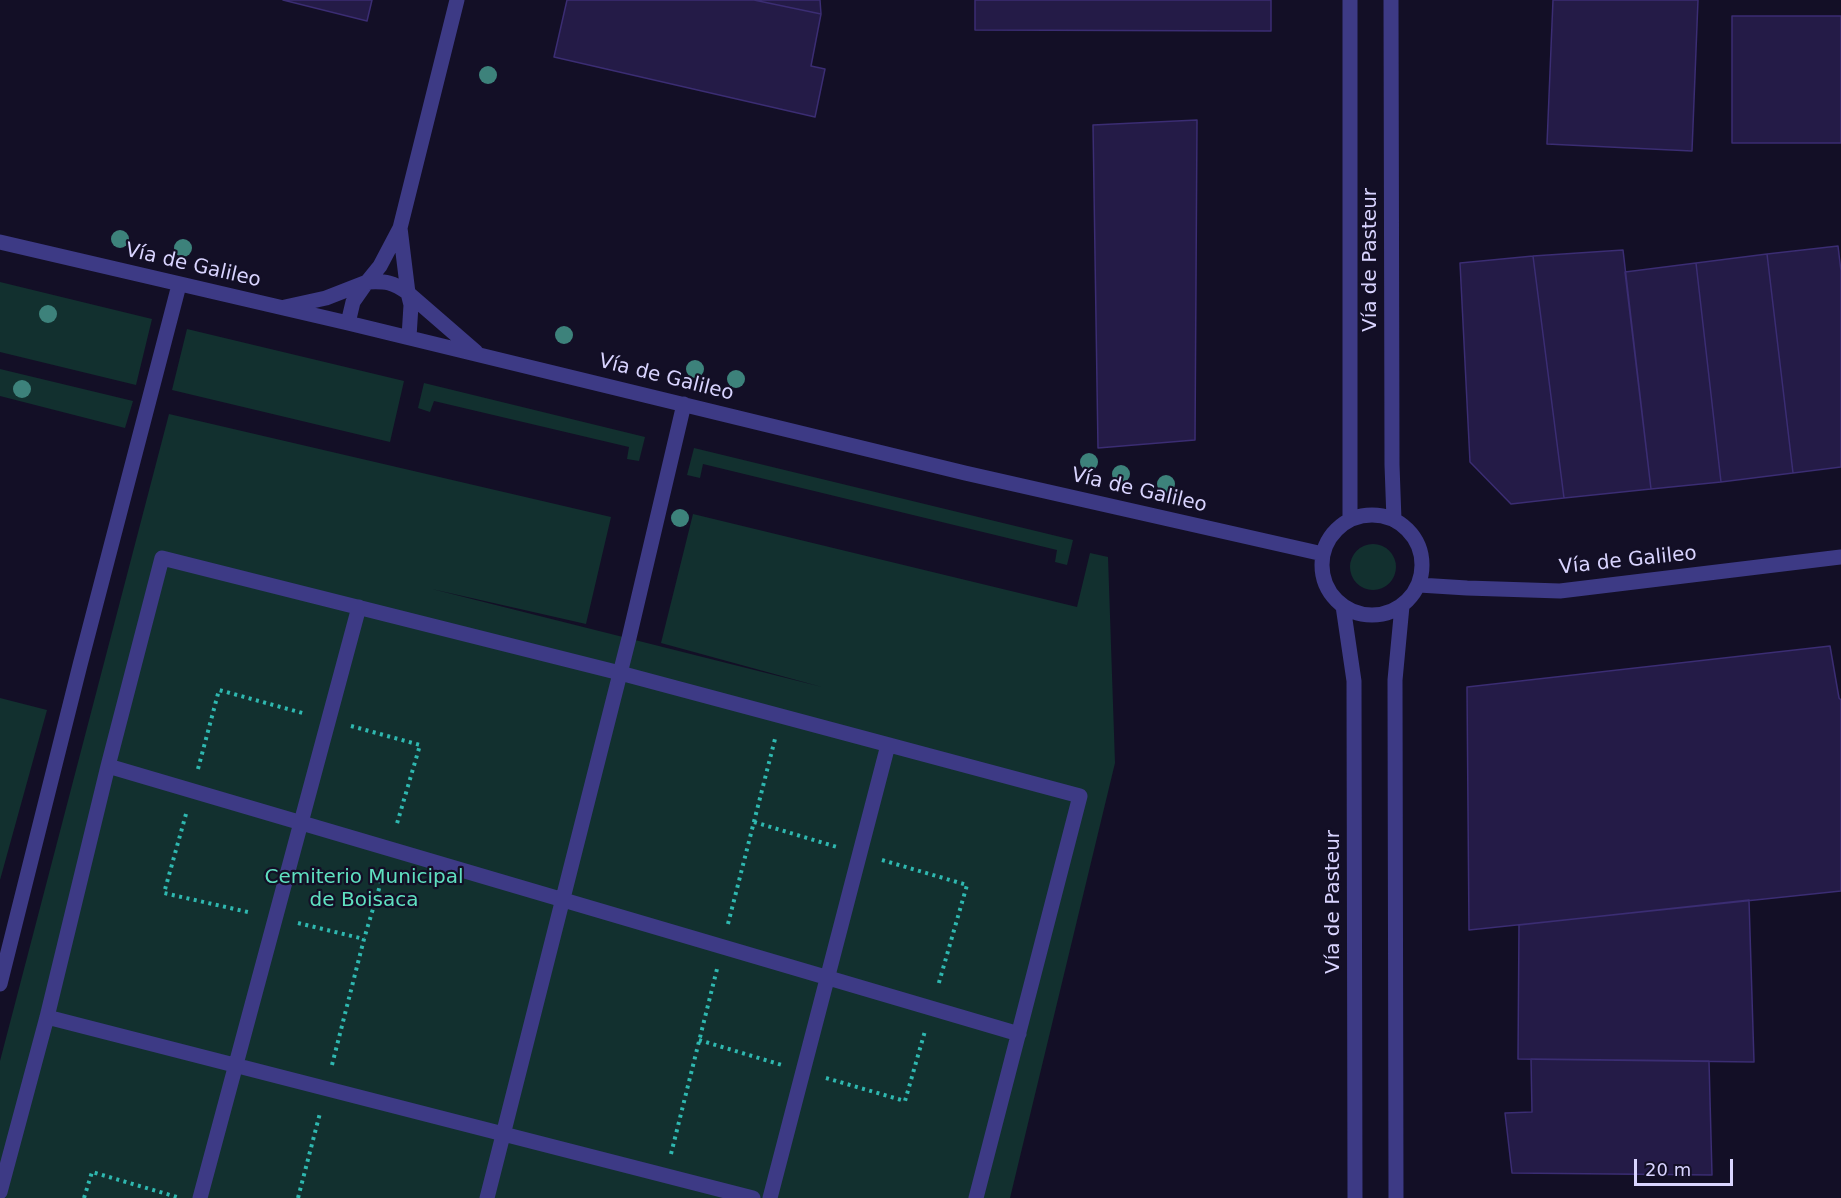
<!DOCTYPE html>
<meta charset="utf-8">
<style>
body{margin:0}
#map{position:relative;width:1841px;height:1198px;overflow:hidden;background:#130f26;font-family:"DejaVu Sans",sans-serif}
canvas{display:block}
.scale{position:absolute;left:1634px;top:1159px;width:99px;height:27px;box-sizing:border-box;border:3px solid #d9d4ff;border-top:0;padding-left:8px;font-size:18px;line-height:21px;white-space:nowrap;color:#d9d4ff;-webkit-text-stroke:4px #130f26;paint-order:stroke}
</style>
<div id="map">
<canvas width="1841" height="1198"></canvas>
<div class="scale">20 m</div>
</div>
<script>
const ctx = document.querySelector('canvas').getContext('2d');
ctx.lineJoin = 'round';
function fill(path, color) {
  ctx.fillStyle = color;
  ctx.fill(path, 'evenodd');
}
function trace(path, color, width, dash) {
  ctx.strokeStyle = color;
  ctx.lineWidth = width;
  ctx.lineCap = dash ? 'butt' : 'round';
  ctx.setLineDash(dash || []);
  ctx.stroke(path);
}
function label(font, color, halo, rows, align = 'center') {
  ctx.font = font + ' "DejaVu Sans",sans-serif';
  ctx.lineWidth = 4.5;
  ctx.setLineDash([]);
  ctx.textBaseline = 'middle';
  ctx.strokeStyle = halo;
  ctx.fillStyle = color;
  for (const [text, x, y, turn = 0] of rows) {
    ctx.save();
    ctx.translate(x, y);
    ctx.rotate((+turn || 0) * Math.PI / 180);
    ctx.textAlign = isNaN(turn) ? turn : align;
    if (halo) ctx.strokeText(text, 0, 0);
    ctx.fillText(text, 0, 0);
    ctx.restore();
  }
}
fill(new Path2D(`
 M0 282 152 319 136 385 0 352Z
 M187 329 404 381 390 442 172 390Z
 M0 369 133 401 125 428 0 396Z
 M424 383 645 437 639 461 627 459 629 447 434 401 430 412 418 408Z
 M169 414 611 517 586 624 432 589 822 687 661 643 693 514 1077 607 1090 553 1108 557 1115 763 1010 1198H0V1061Z
 M694 448 1073 540 1067 565 1055 562 1057 550 703 464 700 478 687 475Z
 M1350 567a23 23 0 1 1 46 0a23 23 0 1 1-46 0Z
 M0 698 47 710 0 880Z`), '#12302f');
const building = new Path2D(`
 M283 0H372L367 21Z
 M567 0H754L821 14 811 66 825 69 815 117 554 57Z
 M754 0H820L821 14Z
 M975 0H1271V31L975 30Z
 M1553 0H1698L1692 151 1547 144Z
 M1732 16H1841V143H1732Z
 M1197 120 1195 440 1098 448 1093 125Z
 M1838 246 1841 271V467L1793 473 1767 254Z
 M1623 250 1651 489 1564 498 1533 256Z
 M1767 254 1793 473 1721 482 1696 263Z
 M1533 256 1564 498 1511 504 1470 462 1460 263Z
 M1696 263 1721 482 1651 489 1625 272Z
 M1830 646 1839 698 1841 700V891L1469 930 1467 687Z
 M1749 900 1754 1062 1518 1059 1519 925Z
 M1531 1059 1709 1061 1712 1175 1512 1173 1505 1113 1532 1112Z`);
fill(building, '#241b47');
trace(building, '#3b2d73', 1.5);
trace(new Path2D(`
 M351 726 420 745 396 827
 M198 769 219 690 306 714
 M186 814 164 893 252 913
 M754 822 837 847
 M882 860 967 885 938 986
 M298 923 364 939
 M728 924 775 739
 M699 1040 782 1065
 M332 1065 364 939 384 872
 M826 1078 905 1101 925 1031
 M671 1154 717 969
 M84 1198 92 1172 177 1197
 M298 1198 320 1113`), '#2fb8b0', 4, [3, 4.5]);
trace(new Path2D(`
 M1350 0V519
 M1391 0 1392 465 1394 520
 M400 228 408 293 476 352
 M0 242 348 323 965 473 1323 554
 M285 307 326 298 367 282 380 266 400 228 457 0
 M348 323 353 302 367 282C386 281 393 282 408 293L411 305 409 337
 M1322 565a50 50 0 1 1 100 0a50 50 0 1 1-100 0Z
 M1419 585 1467 588 1560 591 1841 557
 M1343 606 1354 681 1355 1198
 M108 766 1019 1034
 M0 984 80 665 179 285
 M47 1017 753 1198
 M0 1192 47 1017 108 766 162 558 620 673 1080 796 976 1198
 M200 1198 359 607
 M487 1198 629 638 684 404
 M770 1198 888 745
 M1396 1198 1395 680 1402 606`), '#3d3a85', 15);
ctx.fillStyle = '#3d827b';
for (const [x, y] of [
 [488,75],
 [120,239],
 [183,248],
 [48,314],
 [564,335],
 [695,369],
 [736,379],
 [22,389],
 [1089,462],
 [1121,474],
 [1166,484],
 [680,518]
]) {
  ctx.beginPath();
  ctx.arc(x, y, 9, 0, 2 * Math.PI);
  ctx.fill();
}
label('20px', '#d9d4ff', '#130f26', [
 ["Vía de Pasteur",1371,260,-90],
 ["Vía de Galileo",193,266,13],
 ["Vía de Galileo",666,378,14],
 ["Vía de Galileo",1139,491,13],
 ["Vía de Galileo",1628,561,-6],
 ["Vía de Pasteur",1334,902,-90]
]);
label('20px', '#5fe0c0', '#130f26', [
 ["Cemiterio Municipal",364,878],
 ["de Boisaca",364,901]
]);
</script>
